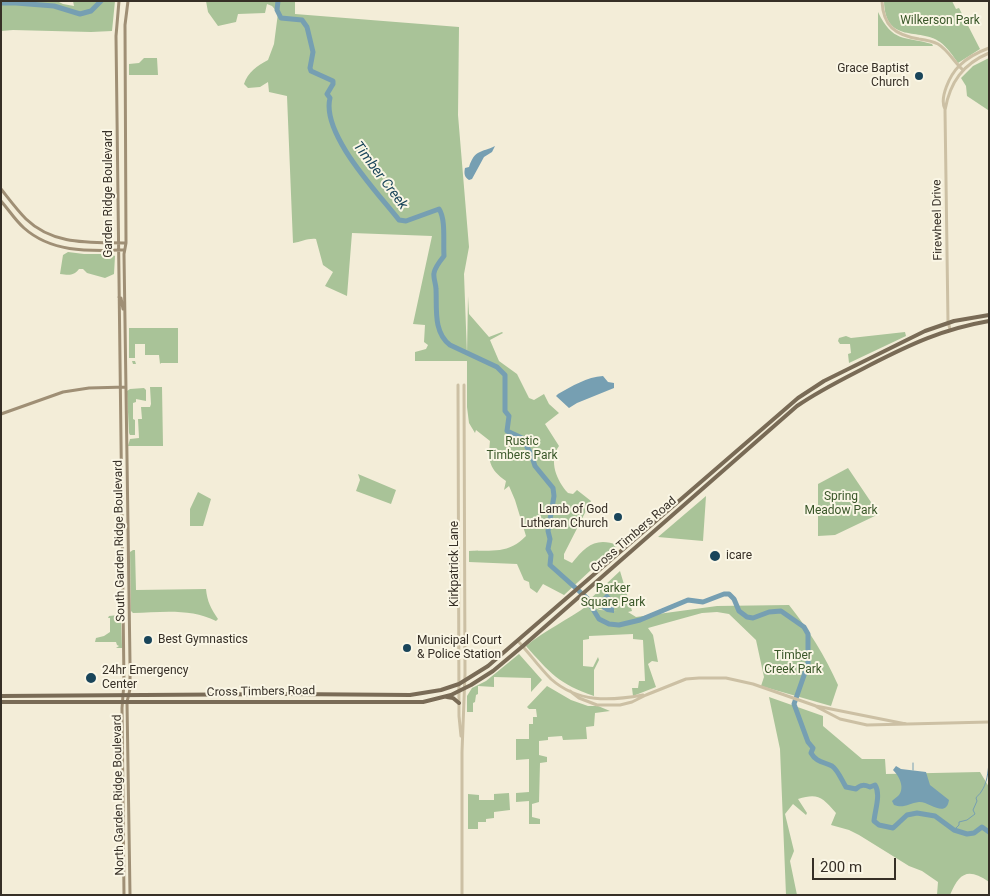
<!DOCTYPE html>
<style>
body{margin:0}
#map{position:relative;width:990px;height:896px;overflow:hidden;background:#f3edd8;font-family:Roboto,sans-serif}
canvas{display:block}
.frame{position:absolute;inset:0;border:2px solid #362f26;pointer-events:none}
.scale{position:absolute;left:812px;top:858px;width:84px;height:22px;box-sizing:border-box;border:2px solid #362f26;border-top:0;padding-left:6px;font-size:15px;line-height:18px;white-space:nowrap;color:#362f26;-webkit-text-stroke:4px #faf6e5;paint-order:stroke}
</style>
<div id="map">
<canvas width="990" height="896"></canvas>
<div class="frame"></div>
<div class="scale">200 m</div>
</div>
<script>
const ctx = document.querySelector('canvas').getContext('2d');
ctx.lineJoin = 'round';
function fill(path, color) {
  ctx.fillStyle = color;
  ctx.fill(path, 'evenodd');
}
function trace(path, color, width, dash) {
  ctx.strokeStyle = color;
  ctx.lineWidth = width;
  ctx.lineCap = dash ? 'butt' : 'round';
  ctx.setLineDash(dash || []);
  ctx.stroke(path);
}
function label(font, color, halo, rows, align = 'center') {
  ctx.font = font + ' Roboto,sans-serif';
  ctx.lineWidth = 4;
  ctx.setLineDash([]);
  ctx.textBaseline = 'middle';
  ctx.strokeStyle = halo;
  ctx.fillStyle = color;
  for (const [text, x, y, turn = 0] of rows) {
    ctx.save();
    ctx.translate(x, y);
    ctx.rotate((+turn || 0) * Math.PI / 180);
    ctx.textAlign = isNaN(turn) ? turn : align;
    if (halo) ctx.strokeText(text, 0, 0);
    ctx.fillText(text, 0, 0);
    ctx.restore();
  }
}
fill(new Path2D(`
 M1 1H57L63 4 74 6 73 1H115L112 31 91 32 13 30 1 31Z
 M206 1H295V14L459 27 458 115 469 247 464 274 467 355 468 296 469 314 489 337 502 332 503 333 490 340 499 361 517 374 529 398 534 400 544 394 549 404 559 413 545 424 559 446C548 461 557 481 568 493L573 494 577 490 591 501 564 554V559L572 563C586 546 595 537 618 545L564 595 543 584 537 593 530 588 529 582 524 580 517 564 469 562V551C492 550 509 554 526 536L515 500 509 486 504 490 506 481C489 469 488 461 490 441L476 430 475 433 469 423 467 407V361H415V352L426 349 428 345 424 342 425 325 413 324 432 236 352 233 347 296 325 286 333 272 323 265 316 239C308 238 301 242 293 243L287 96 269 92 268 82 260 87 248 88 244 84C248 72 257 66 268 60L274 44 278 13 272 6 267 4 265 13 238 14 236 22 218 26 208 12Z
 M884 1H952L956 9 959 8 980 49 958 63C953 56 947 47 940 42 920 27 885 45 884 1Z
 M878 12C893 43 904 36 932 44L933 46H878Z
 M144 58H157L158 75H129V64L139 63Z
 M989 58V110H988L967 96 966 86 961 78 973 66Z
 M68 252 84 254H111L115 256 114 274 105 278 87 273 83 269H79C74 276 69 275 60 274L63 255Z
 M129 328H178V363H161L160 364H133L132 361H135L136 364H160L159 355H145V344H135V358H129Z
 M905 332 906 336 849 363 848 354 851 353 850 344H840L838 341 839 338 846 336 851 338Z
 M150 387H162L163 446H128L130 439 139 438 138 419H142L141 407H150L151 404Z
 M144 388 146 390V401L136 399V402L133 403V419L135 420V435H130L129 433 127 391 130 389Z
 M848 468 879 514 835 535 818 536V484Z
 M358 474 396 490 391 504 356 491 360 480Z
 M198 492 211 499 203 526H190V509Z
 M706 496 703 541 658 537Z
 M133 550H135L136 590 206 589C207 601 211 609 218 619L216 621C191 608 161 612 133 613L131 611 130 552Z
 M620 571 632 611 628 612 636 617 717 606 789 605C809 630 825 656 838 685L831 706 761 686 764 677 756 640 729 614 717 612 702 613 648 628 653 635 658 662 652 661 648 664 656 687 633 696 632 688H638L639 681H645L643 640 633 639V634L589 636V639L583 640V666L593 667 598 657 599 660 594 670V696C559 684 550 673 526 646 545 630 568 620 588 605L600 610 617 611 599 609 587 602Z
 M119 615 121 616 122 648H116L119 646 117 645 116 642H95L96 638 104 636 110 632V618H108L109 616Z
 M519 654 542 680 531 692V678L494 677V687L478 686V694L476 695 475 702 473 703V712H467V696L472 688 486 681Z
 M547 686 571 700 588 706H598L610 711 595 713 594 726 586 727 587 739 563 740 562 736 548 737V740L539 741V755L547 757V762L540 763 539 802 532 804V817L540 819V824H529V801L516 802V793L529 792V759L516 760V739H529V724H533V717H537L536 709H529L527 707Z
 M769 697 823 716V726L862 759H885L886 774 980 772 989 787V882C968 867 959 873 950 895H937L938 882 922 871 909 866 859 835 849 830 831 825 836 813C822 797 818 793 798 799L807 813 806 815 793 804 785 814 794 851 790 861 797 895H786L780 749Z
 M509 793 510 810 494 812V818L486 819V822H478V829H468V794L479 795V800H494V794Z`), '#a9c398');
fill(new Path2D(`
 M495 146 492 152 484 157 472 179 469 180C464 177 464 173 465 168L469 167C475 149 481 153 495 146Z
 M603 376 608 382 614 383V388L577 403 569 408 556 396 558 394C572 386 587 377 603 376Z
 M607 593 614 601V613L607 612 602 609 601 599Z
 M896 766 901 769 926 772 930 785 949 800C946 819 929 801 919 802 909 803 904 809 894 805L892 801C894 799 897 797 899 795 905 787 899 776 893 770Z`), '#769fb2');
trace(new Path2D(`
 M913 763V770
 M954 830 959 825V822L967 820 975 814 973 810 977 801 976 798C977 796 980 794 981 792 987 784 988 772 989 763`), '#769fb2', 1);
trace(new Path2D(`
 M278 1 277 10 281 18 302 20 307 27 313 52 310 68 311 71 333 81V84L327 94 330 98C321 134 378 193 399 220L406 221 439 209C446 219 443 243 444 256 440 261 435 267 434 273 433 278 436 284 436 289 437 308 433 332 450 345L497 367 505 375V411L509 416 507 431 522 438 531 454 535 466 553 488 554 496 548 531 550 539 548 549 551 555 550 565 588 599 587 603 591 606 599 619 609 624 619 625 640 620 688 600 703 602 724 594H729L734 599 739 611 747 617 753 618 769 612 781 611 804 627 808 634V664L794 704 808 742 813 748 811 753C816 762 824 762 832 766 838 770 842 781 846 787L856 789C861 784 865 785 870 787L875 785C881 794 875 810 874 821L879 825 893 828 907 815 917 813 935 816 954 830 967 834 974 833 982 827 989 832
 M1 3H16L54 6 80 14 91 11 101 1`), '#769fb2', 5);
trace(new Path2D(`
 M882 1C883 26 895 35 919 39 926 40 932 41 938 44 948 50 954 62 963 70
 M945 109C939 98 950 75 959 66 967 58 978 52 989 48
 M950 329 948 322 945 110C950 82 963 64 989 53
 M458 385 459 716 461 736
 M518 641C529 653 539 667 551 679 578 703 610 701 643 695
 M570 691 579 698 597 705H620L632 702 646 695 686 679 699 678H726L753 684 816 706 906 724
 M817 707 840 719 867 725 989 722
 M462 895V752L465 674 464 385`), '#ccc0a4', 3);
trace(new Path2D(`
 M119 1 116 36 124 683 122 708 124 895
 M128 1 125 25 126 243 124 254 130 663V689L127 702 130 895
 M1 189C9 199 17 210 26 219 54 246 91 242 126 243
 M1 201C9 210 15 220 24 228 52 253 89 251 124 250
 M119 297 121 298 123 309
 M1 414 63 392 89 388 126 387`), '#9f8f75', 3);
trace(new Path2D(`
 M1 696 287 694 410 695 441 690 459 684 488 666 798 398 824 381 925 331 954 321 989 315
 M447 697 453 698 459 703
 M1 702H423L451 695 471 685 493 671 523 646 797 406C820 390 845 378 870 365 911 344 943 329 989 321`), '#796b56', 4);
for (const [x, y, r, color] of [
 [919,76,5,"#19455a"],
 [618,517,5,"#19455a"],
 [715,556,6,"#19455a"],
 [148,640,5,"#19455a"],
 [407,648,5,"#19455a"],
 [91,678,6,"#19455a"]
]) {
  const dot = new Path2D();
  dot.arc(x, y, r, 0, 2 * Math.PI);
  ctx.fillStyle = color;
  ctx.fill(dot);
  trace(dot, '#faf6e5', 2);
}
label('12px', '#395628', '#faf6e5', [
 ["Wilkerson Park",940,21],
 ["Rustic",522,442],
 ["Timbers Park",522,456],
 ["Spring",841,497],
 ["Meadow Park",841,511],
 ["Parker",613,589],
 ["Square Park",613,603],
 ["Timber",793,656],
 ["Creek Park",793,670]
]);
label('12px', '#362f26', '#faf6e5', [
 ["Grace Baptist",909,69,"right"],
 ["Church",909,83,"right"],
 ["Lamb of God",608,510,"right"],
 ["Lutheran Church",608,524,"right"],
 ["icare",726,556],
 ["Best Gymnastics",158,640],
 ["Municipal Court",417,641],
 ["& Police Station",417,655],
 ["24hr Emergency",102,671],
 ["Center",102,685]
], 'left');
label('12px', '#362f26', '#faf6e5', [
 ["Garden Ridge Boulevard",109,194,-90],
 ["Firewheel Drive",938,220,-91],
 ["Cross Timbers Road",634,535,-41],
 ["South Garden Ridge Boulevard",120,541,-91],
 ["Kirkpatrick Lane",455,564,-90],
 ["Cross Timbers Road",261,692,-1],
 ["North Garden Ridge Boulevard",119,795,-91]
]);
label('italic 14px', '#19455a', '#faf6e5', [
 ["Timber Creek",380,176,53]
]);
</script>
